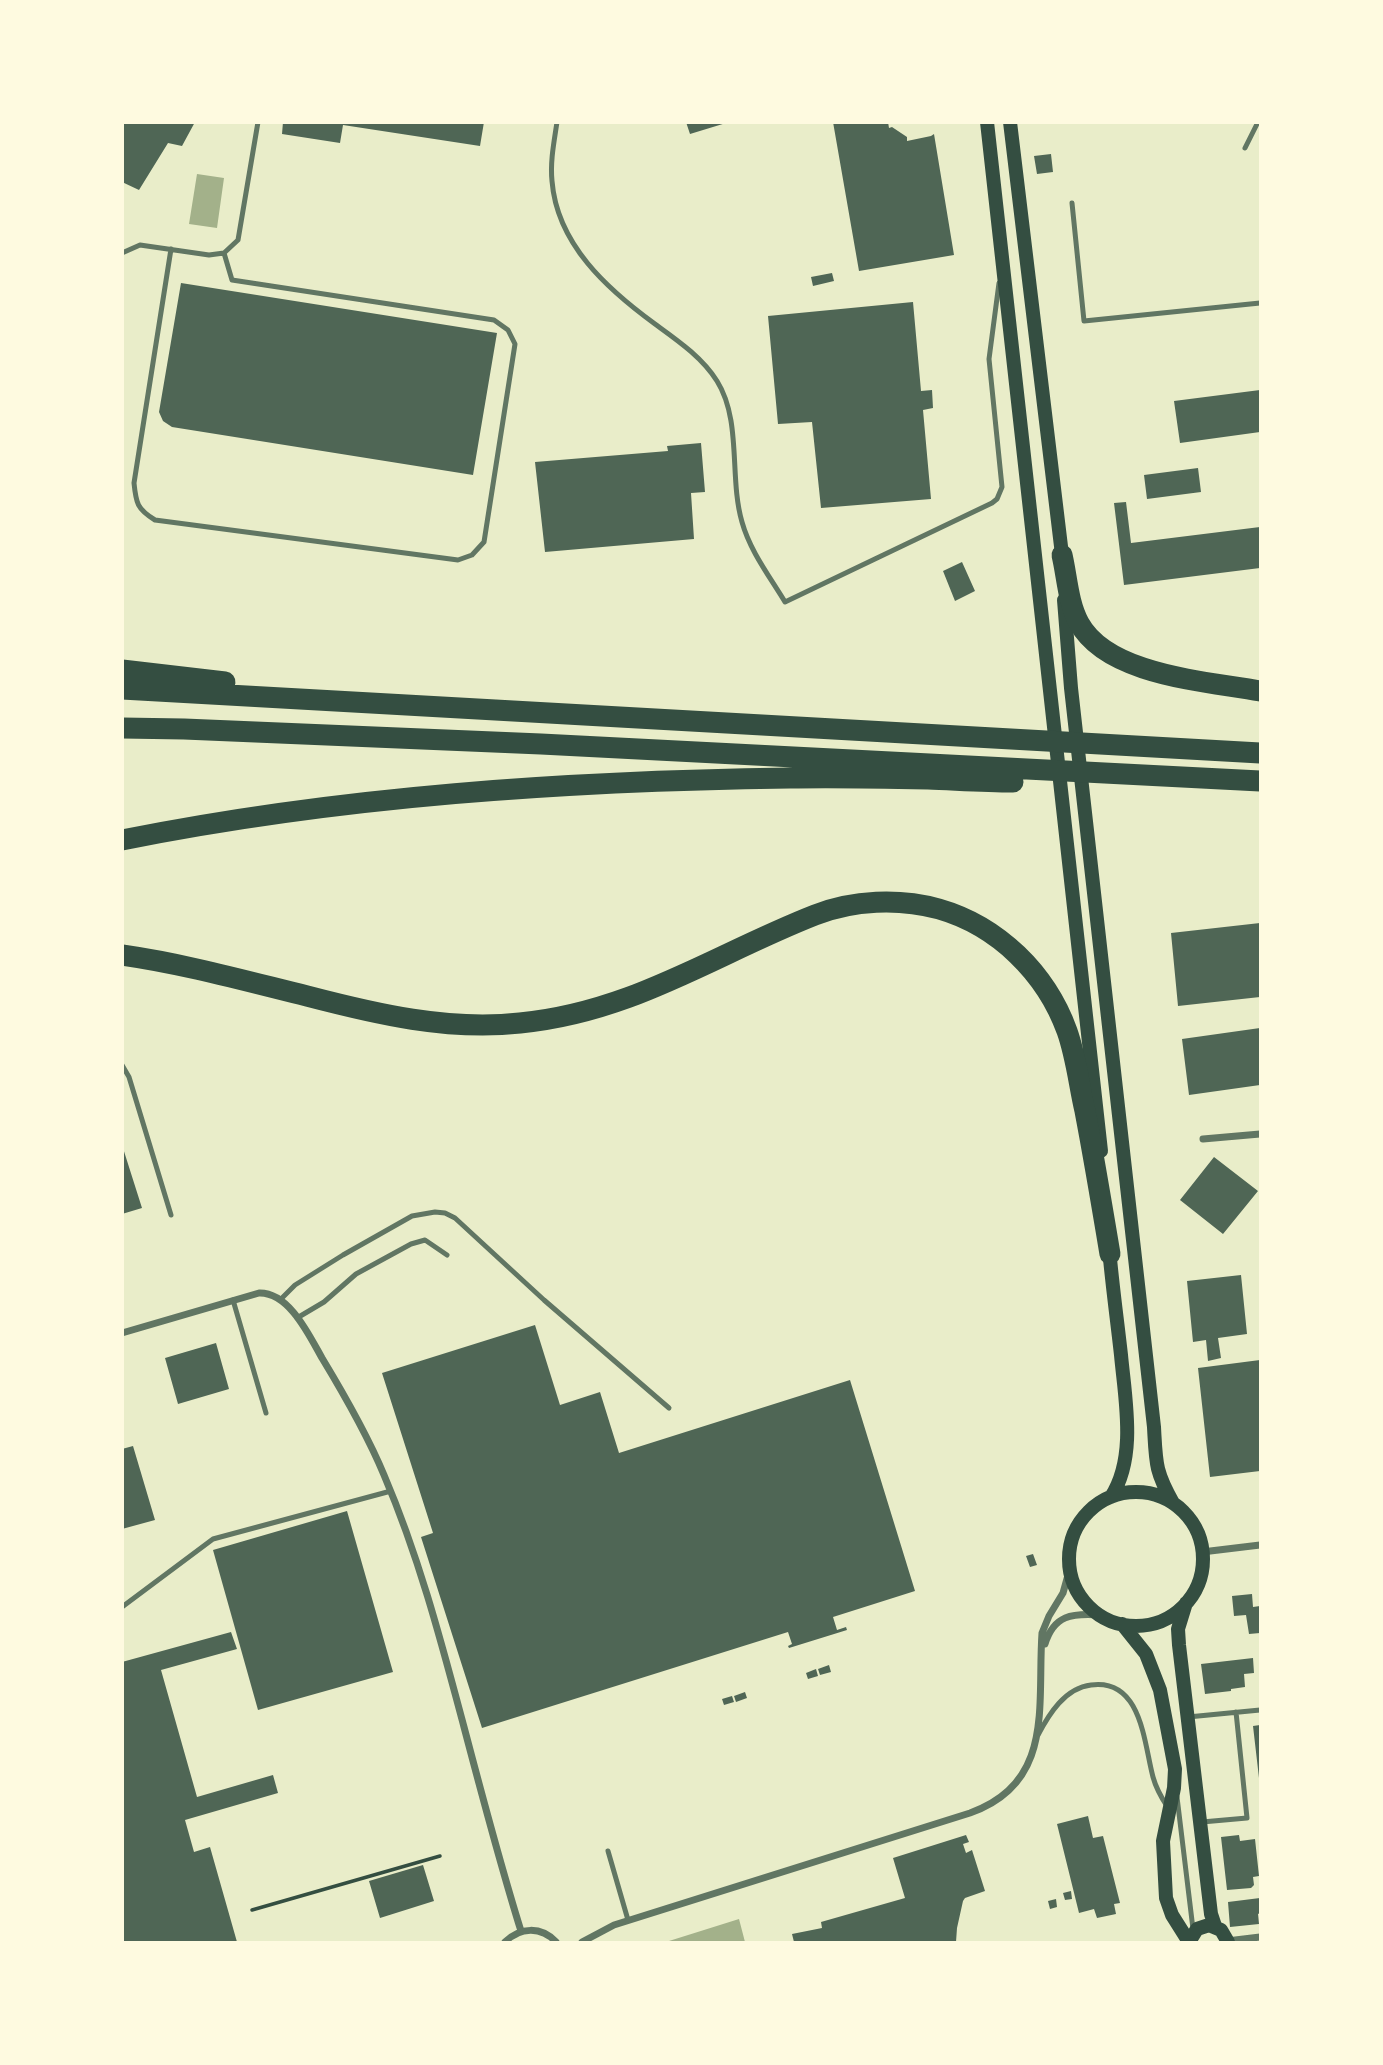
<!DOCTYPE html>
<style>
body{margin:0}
#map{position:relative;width:1383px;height:2065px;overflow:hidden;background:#e9edc9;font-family:"Noto Sans",sans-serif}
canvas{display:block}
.frame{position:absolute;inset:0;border:124px solid #fefae0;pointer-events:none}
</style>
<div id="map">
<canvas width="1383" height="2065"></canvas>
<div class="frame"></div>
</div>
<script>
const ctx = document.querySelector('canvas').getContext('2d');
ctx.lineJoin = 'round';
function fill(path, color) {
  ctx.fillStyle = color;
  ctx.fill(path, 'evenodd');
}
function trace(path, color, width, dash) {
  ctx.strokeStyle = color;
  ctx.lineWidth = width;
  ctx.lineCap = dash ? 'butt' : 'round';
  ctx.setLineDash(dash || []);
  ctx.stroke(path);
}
fill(new Path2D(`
 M197 174 224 178 217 228 189 224Z
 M739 1919 745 1942H668L669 1941Z`), '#a3b18a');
fill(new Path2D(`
 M122 122H195L182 146 168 143 139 190 122 182Z
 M283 122H484L480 146 343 125 340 143 282 134Z
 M686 122H726V123L690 134Z
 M833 122H888L889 128 892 127 907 137V141L931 136 934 134 954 255 859 271Z
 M1051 154 1053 172 1037 174 1034 156Z
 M832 273 834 281 813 286 811 277Z
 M181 283 497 333 473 475 172 427 163 421 159 412Z
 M913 302 921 391 932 390 933 408 923 410 931 499 821 508 812 422 778 424 768 316Z
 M1260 390V432L1180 443 1174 401Z
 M701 443 705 492 691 493 694 539 545 552 535 462 668 451 667 446Z
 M1198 468 1201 492 1147 499 1144 475Z
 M1126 502 1131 543 1260 527V568L1124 585 1114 503Z
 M962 562 975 591 955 601 943 571Z
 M1260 923V997L1178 1006 1171 933Z
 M1260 1028V1085L1189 1095 1182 1039Z
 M122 1145 142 1208 122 1214Z
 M1214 1157 1258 1191 1223 1234 1180 1200Z
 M1241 1275 1247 1334 1218 1338 1221 1358 1208 1361 1206 1340 1193 1342 1187 1281Z
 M535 1325 560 1405 600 1392 619 1453 850 1380 915 1591 833 1617 837 1630 846 1627 847 1630 789 1648 788 1646 792 1644 788 1632 482 1728 421 1537 433 1533 382 1373Z
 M216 1343 229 1389 178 1404 165 1358Z
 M1260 1360V1471L1210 1477 1198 1368Z
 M133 1446 155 1520 122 1529V1449Z
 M347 1511 393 1672 258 1710 213 1550Z
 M1033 1554 1037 1565 1030 1567 1026 1556Z
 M1252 1594 1253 1607 1260 1606V1633L1249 1634 1246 1615 1234 1616 1232 1596Z
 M231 1632 237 1649 161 1670 197 1797 273 1775 278 1793 185 1820 194 1852 210 1847 237 1942H122V1662Z
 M1253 1658 1254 1673 1244 1674 1245 1687 1231 1689V1691L1205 1694 1201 1664Z
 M829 1665 831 1672 820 1675 818 1669Z
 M816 1669 818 1676 808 1679 806 1673Z
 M745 1692 747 1698 736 1702 734 1696Z
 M732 1696 734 1702 724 1705 722 1699Z
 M1260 1725V1778H1259L1253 1726Z
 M1088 1816 1093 1838 1103 1836 1120 1903 1114 1904 1116 1914 1097 1918 1094 1909 1079 1913 1057 1824Z
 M966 1835 969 1842 963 1844 966 1853 972 1850 985 1891 965 1898 963 1901 957 1928 956 1942H794L792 1934 822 1928 821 1922 905 1898 893 1858Z
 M1239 1835 1240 1841 1255 1839 1259 1876 1253 1877 1254 1885 1251 1888 1227 1890 1221 1837Z
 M423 1865 434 1901 380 1918 369 1881Z
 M1071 1891 1072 1899 1065 1900 1063 1893Z
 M1260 1898V1913L1258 1914 1259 1924 1230 1927 1228 1902Z
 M1056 1899 1057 1907 1050 1909 1048 1901Z`), '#4f6655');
trace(new Path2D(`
 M252 1910 440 1856`), '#344e41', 3.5);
trace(new Path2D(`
 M557 122C554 142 550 162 552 181 557 244 607 289 655 324 677 340 702 357 717 381 742 421 729 478 742 522 750 551 770 577 785 602L992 503 997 499 1002 487 989 359 999 283
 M1245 148 1258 122
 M1072 203 1084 321 1260 303
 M171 249 134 483C136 503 137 509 155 520L458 560 472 555 484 542 515 344 508 330 494 320 232 280 224 253
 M122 253 140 245 209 255 224 253 238 240 258 122
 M122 1065 129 1077 171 1215
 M281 1299 295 1285 343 1255 412 1216 435 1212 445 1213 455 1218 544 1300 669 1408
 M233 1300 266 1413
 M297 1318 324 1302 356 1274 411 1244 425 1240 447 1255
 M122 1607 213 1539 391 1491
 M1188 1717 1260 1710
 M1038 1735C1049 1714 1065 1688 1091 1685 1142 1678 1144 1744 1153 1777 1156 1788 1161 1797 1167 1806
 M1177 1797 1193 1929
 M1202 1822 1247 1818 1236 1712
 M608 1851 628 1920`), '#617663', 5);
trace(new Path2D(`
 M1203 1139 1260 1134
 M122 1333 259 1293C289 1292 309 1335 322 1358 345 1396 367 1434 384 1475 419 1557 441 1641 464 1727 482 1795 500 1864 521 1931
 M1202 1552 1260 1545
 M1045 1644C1054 1615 1072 1613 1100 1615
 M1227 1941 1260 1937
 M505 1942C520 1927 541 1926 556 1942
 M582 1942 614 1925 970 1813C1055 1783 1037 1705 1042 1633L1049 1616 1063 1593 1070 1568`), '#617663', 7);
trace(new Path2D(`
 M987 122 1101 1151
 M1010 122 1063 563
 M1064 600 1071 688 1154 1427C1156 1463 1155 1471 1173 1503
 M1109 1248C1112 1283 1117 1319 1121 1355 1125 1399 1137 1457 1111 1497
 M1069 1559a67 67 0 1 1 134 0a67 67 0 1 1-134 0Z
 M1186 1603 1178 1629 1179 1645 1211 1914 1215 1926
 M1122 1624 1146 1654 1160 1690 1175 1769 1174 1788 1163 1841 1166 1898 1172 1915 1189 1942
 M1189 1942 1197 1929 1209 1925 1221 1930 1228 1942`), '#344e41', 14);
trace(new Path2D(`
 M1062 555C1067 576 1068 603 1079 623 1108 676 1207 681 1260 691
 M122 670 225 682
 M122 689 1260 753
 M122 728 184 729 541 744 1260 781
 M122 840C342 796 567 781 790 778 836 777 882 778 928 779 956 780 984 782 1013 782
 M122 955C185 964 246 981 307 996 376 1014 448 1031 520 1023 633 1012 713 955 815 915 853 900 899 898 939 909 998 926 1046 973 1067 1031 1076 1056 1079 1085 1085 1111 1094 1158 1102 1206 1110 1254`), '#344e41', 21);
</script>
